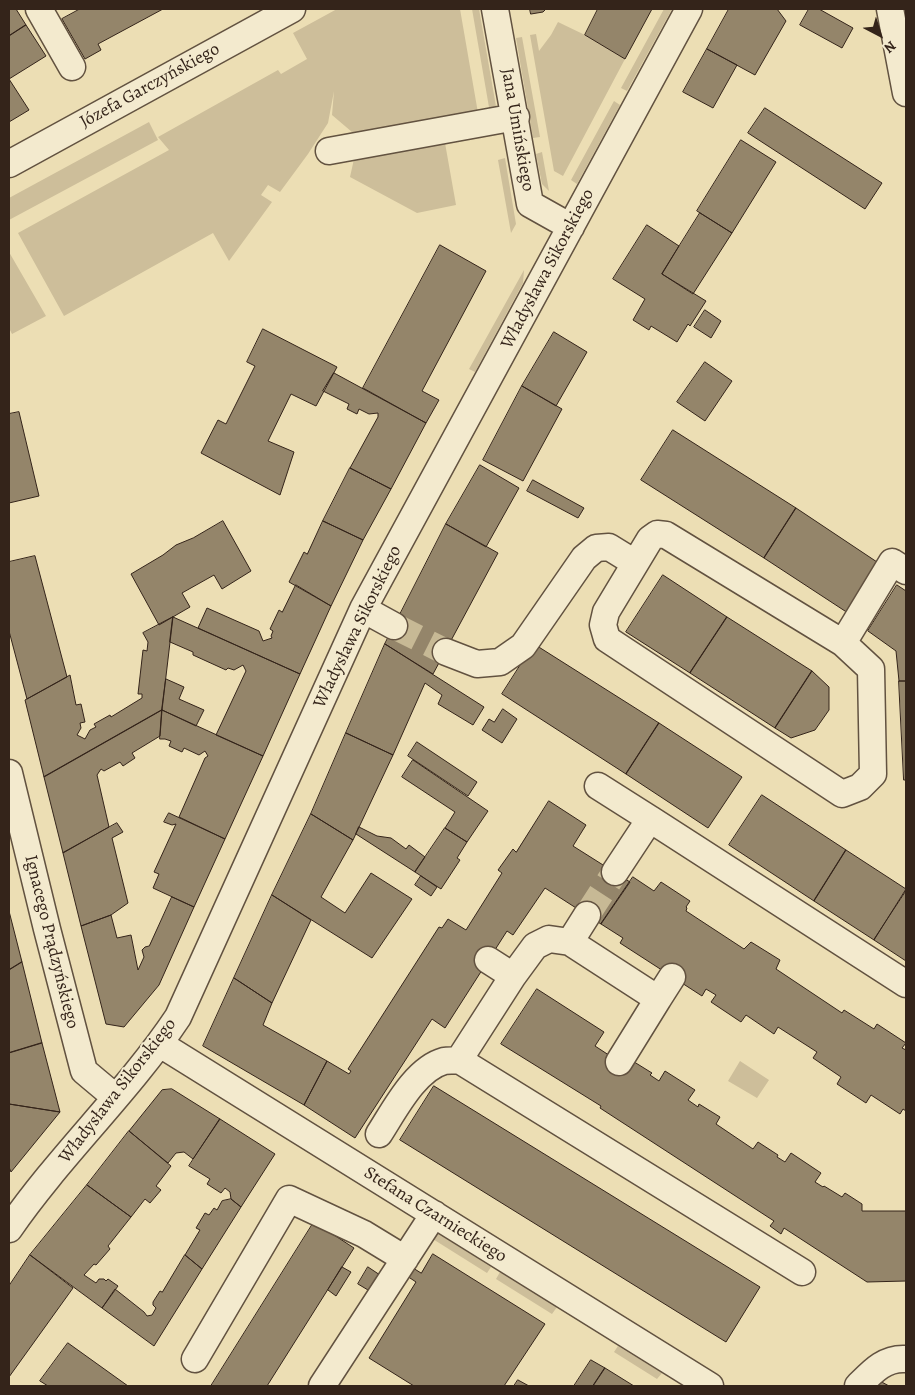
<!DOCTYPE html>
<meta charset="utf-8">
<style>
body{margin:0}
#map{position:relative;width:915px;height:1395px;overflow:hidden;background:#ecdeb4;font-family:Alegreya,serif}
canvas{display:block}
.frame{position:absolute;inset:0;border:10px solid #34241a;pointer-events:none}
.north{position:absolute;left:855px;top:10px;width:50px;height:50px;-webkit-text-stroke:4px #f3eace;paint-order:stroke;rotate:140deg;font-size:14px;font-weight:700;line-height:20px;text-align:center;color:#34241a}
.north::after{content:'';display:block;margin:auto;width:18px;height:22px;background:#34241a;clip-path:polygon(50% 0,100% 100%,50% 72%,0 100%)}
</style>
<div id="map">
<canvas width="915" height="1395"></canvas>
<div class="frame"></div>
<div class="north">N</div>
</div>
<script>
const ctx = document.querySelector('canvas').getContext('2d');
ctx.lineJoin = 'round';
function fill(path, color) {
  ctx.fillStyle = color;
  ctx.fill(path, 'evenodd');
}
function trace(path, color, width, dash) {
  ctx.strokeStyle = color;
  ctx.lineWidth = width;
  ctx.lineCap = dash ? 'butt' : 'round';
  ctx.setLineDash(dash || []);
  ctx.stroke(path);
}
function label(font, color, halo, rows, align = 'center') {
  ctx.font = font + ' Alegreya,serif';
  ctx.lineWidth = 4;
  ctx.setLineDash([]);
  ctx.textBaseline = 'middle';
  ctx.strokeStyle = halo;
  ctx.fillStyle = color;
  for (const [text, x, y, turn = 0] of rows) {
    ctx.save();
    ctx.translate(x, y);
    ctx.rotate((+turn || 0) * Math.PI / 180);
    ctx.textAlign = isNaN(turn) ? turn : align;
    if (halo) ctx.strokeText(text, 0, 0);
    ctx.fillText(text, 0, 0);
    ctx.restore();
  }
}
fill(new Path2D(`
 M337 9H460L478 113 359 138 332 115 334 91 328 123 308 154 280 192 268 185 261 195 272 202 229 261 213 233 64 316 18 233 169 150 158 137 278 70 281 74 307 59 293 33Z
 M472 9H479L497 112 490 113Z
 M664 9H672L627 91 621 88Z
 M558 22 585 35 625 59 563 176 554 171 530 35 536 34 539 51 551 35Z
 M522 37 540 137 533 138 516 38Z
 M614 101 620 105 577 184 571 180Z
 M149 122 158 140 9 220V198Z
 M445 143 456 205 417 213 350 177 354 159Z
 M542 152 549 191 542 184 536 154Z
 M505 158 516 224 511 233 498 160Z
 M9 252 46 316 12 334 9 328Z
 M524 270 523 283 475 372 469 369Z
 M740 1061 769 1080 757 1098 728 1081Z
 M433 1230 491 1267 487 1273 428 1236Z
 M500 1272 557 1307 552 1314 496 1279Z
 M618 1346 662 1373 657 1379 614 1352Z`), '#cdbe9a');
const building = new Path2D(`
 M9 9H16L26 25 9 36Z
 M80 9H163L98 44 101 50 85 59 62 19Z
 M530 9H546L543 12 531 14Z
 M598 9H652L625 59 585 35Z
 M729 9H777L786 21 755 75 707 49Z
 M809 9H819L853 28 842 48 800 25Z
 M26 25 46 56 9 79 29 110 9 122V36Z
 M707 49 737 65 713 108 683 92Z
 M765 108 882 183 865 209 748 133Z
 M741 140 776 162 732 233 697 211Z
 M700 213 732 233 693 294 662 274Z
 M647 225 679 246 662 274 706 301 690 326 688 324 677 342 651 326 649 330 633 320 645 299 613 279Z
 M440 245 486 271 422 391 439 400 426 423 363 388Z
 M705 310 721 321 711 338 694 327Z
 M263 329 337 367 316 406 291 394 268 441 294 452 280 495 201 453 218 420 226 424 255 366 247 362Z
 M554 332 587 352 556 406 522 386Z
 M705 362 732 381 705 421 677 402Z
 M334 373 426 423 391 489 350 468 378 417V413L369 414 359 409 357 414 347 409 349 404 323 391Z
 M522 386 562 409 523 481 483 460Z
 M19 412 39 496 9 503V414Z
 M673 430 796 508 764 558 641 480Z
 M480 465 519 488 486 547 446 524Z
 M350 468 391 489 363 540 323 521Z
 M533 480 584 508 578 518 527 491Z
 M796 508 880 564 848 613 764 558Z
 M223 521 251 571 222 589 214 575 182 593 190 607 159 625 131 574 163 555 176 545 193 538Z
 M323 521 363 540 331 606 289 582 304 552 307 554Z
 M446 524 498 553 433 674 385 644Z
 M35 556 67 677 27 699 9 631V562Z
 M663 575 727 617 690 673 626 632Z
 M296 585 331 606 300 674 198 628 207 608 259 631 263 641 272 638 271 636 273 631 270 629 279 610 282 612Z
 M897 585 906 591V681H899L896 651 868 631Z
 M173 617 300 674 263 756 216 735 246 671 243 665 234 670 228 668 226 670 193 655V652L170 642Z
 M173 617 162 710 44 777 25 700 70 675 76 705 81 704 85 722 80 723 81 728 77 735 85 739 90 730 96 727 94 724 110 715 111 717 142 698V694H138L143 650 147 651 148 642 143 633Z
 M727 617 812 671 775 728 690 673Z
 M385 644 484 707 473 725 438 704 442 695 425 683 393 755 346 733Z
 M534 644 659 723 626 774 502 694Z
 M812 671 829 687V710L815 730 791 738 775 728Z
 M166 679 184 687 179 699 204 710 196 726 162 710Z
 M899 681H906V780H904Z
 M503 709 517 719 502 743 482 730 489 719 494 722Z
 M162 710 263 756 225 839 179 817 205 758 208 756 205 751 199 755 184 748 182 752 169 746 171 741 165 739H160Z
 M162 710 160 736 132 753 135 758 123 766 120 762 104 771 101 769 97 775 109 827 63 853 44 777Z
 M659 723 742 777 708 828 626 774Z
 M346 733 393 755 353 840 311 814Z
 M417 742 477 782 468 796 408 756Z
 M413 760 488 811 467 842 445 828 455 812 402 777Z
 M762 795 846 850 814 901 729 845Z
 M549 801 586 825 573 846 630 882 601 924 545 888 513 935 507 931 445 1028 432 1019 355 1138 304 1105 327 1061 349 1074 351 1071 348 1069 439 927 442 928 448 919 466 930 502 873 498 870 513 849 516 852Z
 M169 813 225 839 194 907 153 888 159 874 154 872 176 824 172 825 164 822Z
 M311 814 353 840 321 897 345 913 371 873 412 899 372 958 272 895Z
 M117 823 123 832 112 838 128 903 111 915 81 926 63 853Z
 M359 827 377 836 391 838 406 849 409 845 425 857 415 872 356 834Z
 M445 828 467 842 457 858 460 860 441 889 415 872Z
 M846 850 906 889 874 940 814 901Z
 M421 876 437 887 431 896 415 885Z
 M633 877 654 891 661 882 690 901 686 907 687 908 686 911 744 949 751 942 780 960 776 969 842 1013 844 1010 874 1029 877 1024 906 1043 902 1048 906 1050V1111L903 1109 900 1114 871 1095 866 1103 837 1084 841 1077 813 1058 817 1052 778 1027 774 1034 746 1015 741 1022 711 1002 716 995 706 989 702 996 620 943 623 938 601 924Z
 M906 891V961L874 940Z
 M272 895 311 920 272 1003 234 978Z
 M172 897 194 907 159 985 124 1027 106 1024 81 926 111 915 117 938 131 935 138 970 144 957 142 950 145 947 149 946Z
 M9 911 22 962 9 970Z
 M22 962 42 1043 9 1053V970Z
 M234 978 272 1003 263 1025 327 1061 304 1105 203 1046Z
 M537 989 604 1032 595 1046 627 1067 631 1060 652 1073 650 1075 659 1081 665 1071 695 1090 688 1100 698 1107 699 1104 720 1117 716 1124 753 1149 758 1142 778 1155 777 1157 785 1162 791 1153 821 1173 815 1182 823 1187 824 1186 842 1197 845 1193 862 1204V1211H906V1281L867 1282 784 1228 781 1234 770 1226 774 1221 600 1108 601 1106 501 1044Z
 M42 1043 60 1112 9 1104V1053Z
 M434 1086 760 1287 726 1342 400 1140Z
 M172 1089 220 1119 193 1159 184 1152 176 1153 168 1163 129 1131 162 1090Z
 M9 1104 60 1112 11 1172 9 1167Z
 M220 1119 275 1154 241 1207 231 1199 230 1192 225 1188 221 1193 207 1184 210 1179 189 1166Z
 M129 1131 171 1166 156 1186 161 1190 150 1203 145 1199 131 1217 87 1185Z
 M87 1185 131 1217 108 1246 110 1249 96 1265 94 1264 84 1275 96 1283 99 1279H104L106 1281 108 1279 118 1286 102 1308 30 1255Z
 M231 1199 241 1207 202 1269 185 1255 200 1230 196 1228 205 1213 209 1215 214 1208 217 1210 222 1201Z
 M314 1222 354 1248 267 1386H211Z
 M433 1254 545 1324 504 1386H414L369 1358 416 1282 407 1276 413 1268 421 1273Z
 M30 1255 73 1288 9 1377V1286Z
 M185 1255 202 1269 154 1346 102 1308 115 1289 144 1312 147 1316 152 1315 156 1308 153 1305V1302L160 1291 162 1292Z
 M342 1267 351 1272 336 1296 328 1290Z
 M368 1267 383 1277 373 1293 358 1284Z
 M68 1343 128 1386H48L40 1381Z
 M591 1360 605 1368 593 1386H574Z
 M605 1368 634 1386H593Z
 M518 1380 529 1386H514Z
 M878 1380 889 1386H874Z`);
fill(building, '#94856a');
trace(building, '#34241a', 1);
trace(new Path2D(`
 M394 626 446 652
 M587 915 615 872`), '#c7b995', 26, [26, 13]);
const minor = new Path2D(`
 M39 9 72 67
 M495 9 530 204 571 227
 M890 9 906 93
 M329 151 516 117
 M9 164 292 9
 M657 534 666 535 843 643 871 669 873 774 860 787 842 794 607 639 603 625 606 612 650 539Z
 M363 609 394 626
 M843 643 892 562 906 571
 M446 652 477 664 500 662 523 646 584 558 596 548 609 547 635 563
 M9 773 47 929 84 1071 115 1097
 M598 786 650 819
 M615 872 650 819 906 984
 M570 942 658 999 619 1062
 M488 960 513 976
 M658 999 672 977
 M160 1044 710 1386
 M459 1060 802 1272
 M379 1134C394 1111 415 1069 444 1061 449 1060 454 1061 459 1060L513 976 535 946 549 939 570 942 587 915
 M9 1229C60 1155 128 1092 178 1017L363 609 689 9
 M195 1359 289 1199 364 1234 405 1259
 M322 1386 434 1214
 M858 1386C872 1372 884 1358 905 1359`);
trace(minor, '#625240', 29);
trace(minor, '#f3eace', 26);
label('18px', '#34241a', '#f3eace', [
 ["Józefa Garczyńskiego",150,86,-29],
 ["Jana Umińskiego",517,130,80],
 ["Władysława Sikorskiego",548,269,-62],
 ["Władysława Sikorskiego",358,627,-64],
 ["Ignacego Prądzyńskiego",51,942,76],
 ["Władysława Sikorskiego",118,1091,-52],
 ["Stefana Czarnieckiego",435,1215,32]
]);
</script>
